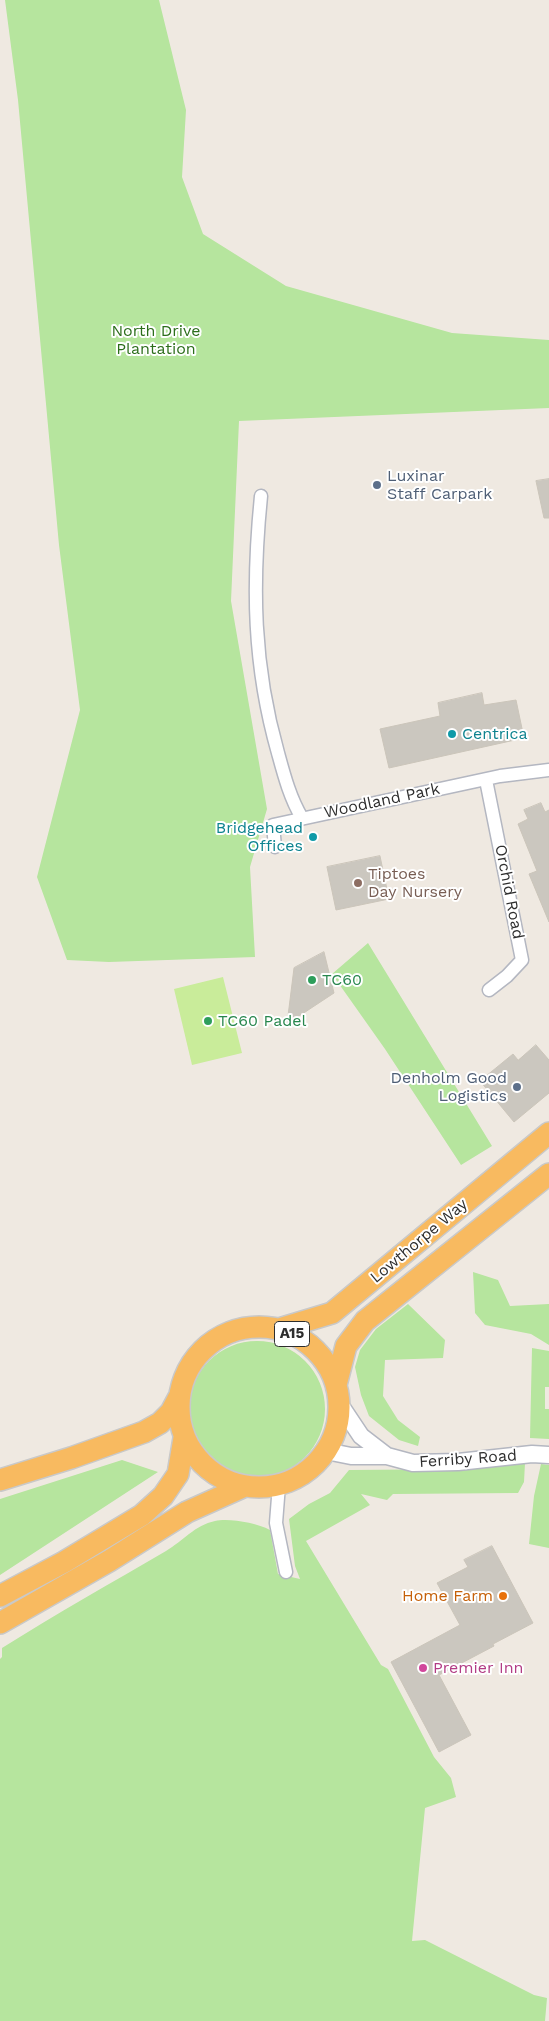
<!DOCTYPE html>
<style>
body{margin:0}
canvas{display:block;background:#efe9e1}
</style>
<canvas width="549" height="2021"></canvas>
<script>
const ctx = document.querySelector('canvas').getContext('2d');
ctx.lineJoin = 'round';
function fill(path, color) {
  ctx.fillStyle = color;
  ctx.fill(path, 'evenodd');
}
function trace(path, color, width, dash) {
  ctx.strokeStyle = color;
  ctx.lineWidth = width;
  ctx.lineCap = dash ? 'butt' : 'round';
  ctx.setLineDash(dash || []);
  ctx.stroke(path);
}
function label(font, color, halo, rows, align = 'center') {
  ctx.font = font + ' "Work Sans",sans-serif';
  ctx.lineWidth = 4;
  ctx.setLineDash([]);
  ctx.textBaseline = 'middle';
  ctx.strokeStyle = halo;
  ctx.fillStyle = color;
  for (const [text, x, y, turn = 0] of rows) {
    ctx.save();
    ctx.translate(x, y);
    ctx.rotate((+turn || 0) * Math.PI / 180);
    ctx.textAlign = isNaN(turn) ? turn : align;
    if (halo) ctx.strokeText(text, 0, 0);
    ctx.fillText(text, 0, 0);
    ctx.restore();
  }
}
fill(new Path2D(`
 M5 0H159L186 110 182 177 203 234 286 286 452 333 549 340V408L239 421 231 601 267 809 250 867 255 957 109 962 67 960 37 877 80 710 59 545 18 100Z
 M368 943 492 1146 461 1165 385 1049 332 974Z
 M473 1272 498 1280 510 1306 549 1304V1345L531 1334 485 1325 475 1313Z
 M408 1304 445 1340 443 1358 385 1360 383 1396 398 1420 420 1437 418 1446 399 1440 369 1416 361 1395 355 1367 360 1350 376 1329Z
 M189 1409a68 68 0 1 1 136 0a68 68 0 1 1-136 0Z
 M532 1348 549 1351V1387H545V1409H549V1439L530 1438Z
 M122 1460 158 1472 0 1575V1499Z
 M519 1463H525L524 1482 518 1493 393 1494 387 1500 361 1494 370 1505 306 1541 381 1665 388 1669 434 1757 451 1778 456 1797 425 1808 412 1941 425 1940 534 1995 547 1998 545 2021H0V1659L2 1657V1648C56 1614 111 1583 166 1551 183 1541 195 1525 215 1521 230 1518 256 1523 270 1530L278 1574 300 1579 295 1566 289 1519 309 1504 330 1493 349 1470 475 1469Z
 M541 1464 549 1465V1548L529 1544 534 1496Z`), '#b6e59e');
fill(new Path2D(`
 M223 977 242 1053 192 1065 174 989Z`), '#c9ec9a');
const building = new Path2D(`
 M549 479V518H544L536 481Z
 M482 693 484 705 516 700 524 738 389 768 380 729 440 716 438 703Z
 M541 803 545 812 549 810V922L529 874 537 871 518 824 528 819 524 810Z
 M380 856 389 899 336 910 327 867Z
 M324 952 334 993 287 1024 294 968Z
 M536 1045 549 1060V1093L514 1122 480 1081 513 1054 518 1060Z
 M492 1546 533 1623 493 1644 494 1646 439 1675 471 1735 439 1752 391 1662 460 1625 437 1583 468 1567 464 1560Z`);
fill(building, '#cbc7bf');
trace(building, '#cbc5ba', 1);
const minor = new Path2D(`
 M261 496C252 586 253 665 278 753 284 775 290 798 302 818
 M486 780 522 960 507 976 489 990
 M275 847 273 825 500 776 549 770
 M279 1485 276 1523 286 1572`);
const tertiary = new Path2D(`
 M339 1403 361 1436 387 1456
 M326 1451 351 1456H387L413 1463 458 1462 532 1454 549 1455`);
const trunk = new Path2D(`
 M179 1407a80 80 0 1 1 160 0a80 80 0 1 1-160 0Z
 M279 1329 332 1313 549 1133
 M336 1385 346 1346 365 1321 549 1174
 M0 1480 71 1458 144 1432 160 1423 171 1412 179 1397
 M0 1596 64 1562 142 1515 163 1496 178 1474 184 1438
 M0 1623 109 1561 187 1512 245 1486`);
trace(minor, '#b4b7c1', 15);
trace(tertiary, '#b4b7c1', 19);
trace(trunk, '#c9c9c9', 24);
trace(minor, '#fff', 12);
trace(tertiary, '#fff', 16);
trace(trunk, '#f8ba60', 21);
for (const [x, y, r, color] of [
 [377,485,5,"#5c6f8a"],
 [452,734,5,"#0f9aa8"],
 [313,837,5,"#0f9aa8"],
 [358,883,5,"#8d6e63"],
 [312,980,5,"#2e9e5b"],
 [208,1021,5,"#2e9e5b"],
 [517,1087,5,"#5c6f8a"],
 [503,1596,5,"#e8710a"],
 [423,1668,5,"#d1479c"]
]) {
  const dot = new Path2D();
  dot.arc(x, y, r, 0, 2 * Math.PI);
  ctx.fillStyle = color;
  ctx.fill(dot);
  trace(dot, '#fff', 2);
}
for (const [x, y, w] of [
 [292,1334,35]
]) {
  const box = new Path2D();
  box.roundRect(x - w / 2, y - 12.5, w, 25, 4);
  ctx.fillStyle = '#fff';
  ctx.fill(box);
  trace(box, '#2e2e2e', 1);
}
label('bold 15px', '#2e2e2e', null, [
 ["A15",292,1334]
]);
label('16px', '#2c6e1b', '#fff', [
 ["North Drive",156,331],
 ["Plantation",156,349]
]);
label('16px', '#4e5e75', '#fff', [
 ["Luxinar",387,476],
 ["Staff Carpark",387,494],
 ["Denholm Good",507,1078,"right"],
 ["Logistics",507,1096,"right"]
], 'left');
label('16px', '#0d838f', '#fff', [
 ["Centrica",462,734],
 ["Bridgehead",303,828,"right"],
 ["Offices",303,846,"right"]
], 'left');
label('16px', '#2e2e2e', '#fff', [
 ["Woodland Park",382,801,-12],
 ["Orchid Road",509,892,79],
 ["Lowthorpe Way",419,1241,-40],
 ["Ferriby Road",468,1459,-4]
]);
label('16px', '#785e54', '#fff', [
 ["Tiptoes",368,874],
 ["Day Nursery",368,892]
], 'left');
label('16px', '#27864d', '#fff', [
 ["TC60",322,980],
 ["TC60 Padel",218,1021]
], 'left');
label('16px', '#c56008', '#fff', [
 ["Home Farm",493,1596]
], 'right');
label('16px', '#b23c85', '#fff', [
 ["Premier Inn",433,1668]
], 'left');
</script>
